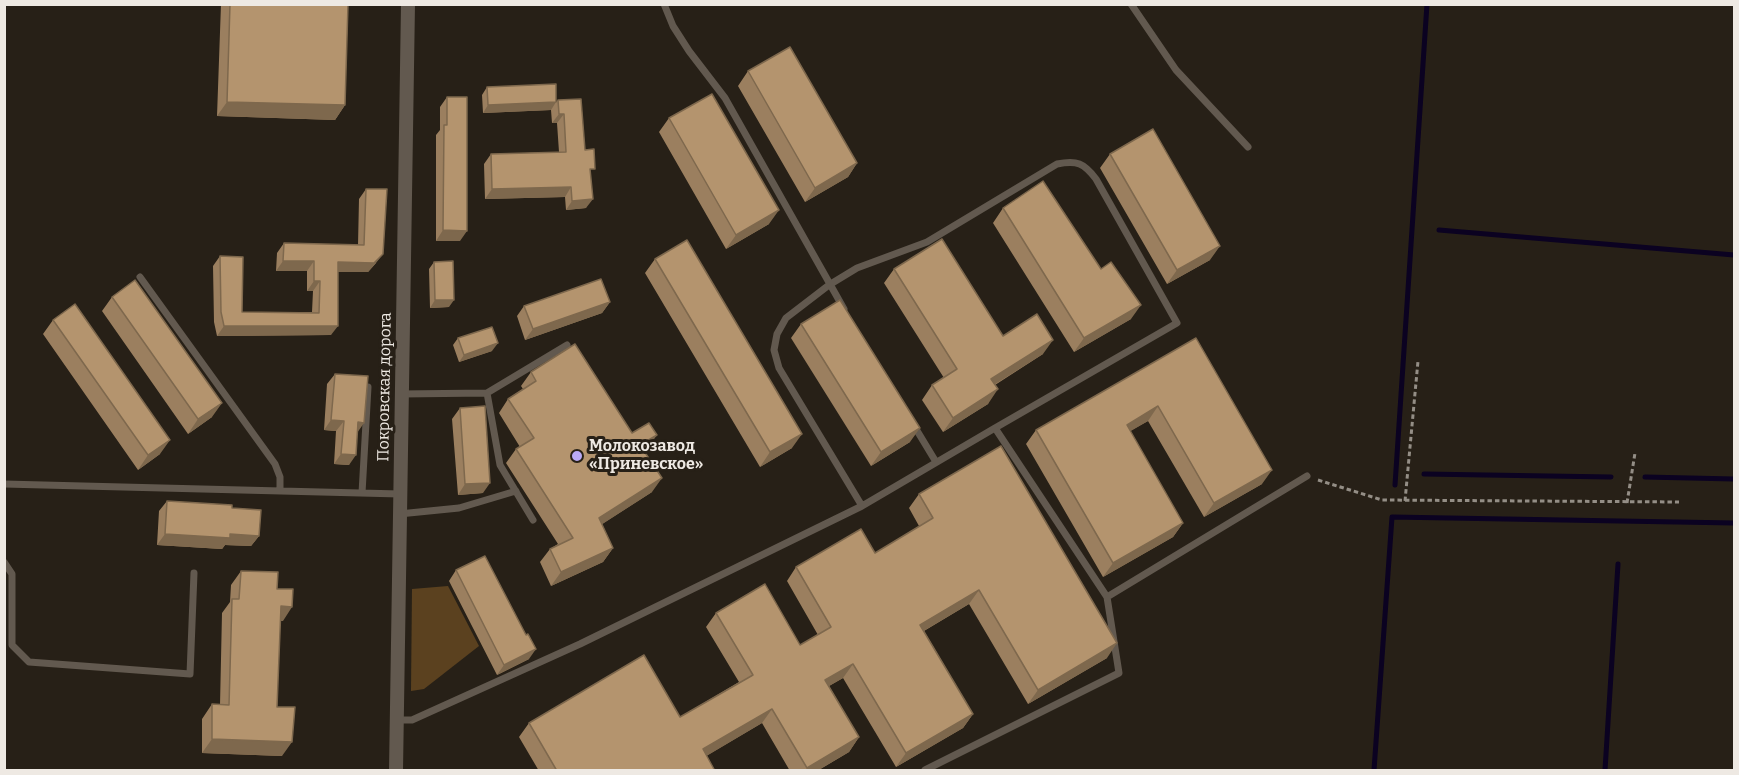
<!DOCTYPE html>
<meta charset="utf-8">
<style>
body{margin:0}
#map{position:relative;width:1739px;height:775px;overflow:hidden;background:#272017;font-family:Bitter,serif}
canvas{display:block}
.frame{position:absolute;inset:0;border:6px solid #eee9e3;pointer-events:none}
</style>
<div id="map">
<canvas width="1739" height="775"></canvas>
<div class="frame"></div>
</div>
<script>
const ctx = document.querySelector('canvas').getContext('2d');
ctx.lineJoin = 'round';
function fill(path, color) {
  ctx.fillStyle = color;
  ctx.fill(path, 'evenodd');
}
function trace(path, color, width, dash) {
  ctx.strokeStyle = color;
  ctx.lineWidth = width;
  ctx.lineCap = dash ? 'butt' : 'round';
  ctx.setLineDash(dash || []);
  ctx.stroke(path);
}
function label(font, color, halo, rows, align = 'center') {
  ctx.font = font + ' Bitter,serif';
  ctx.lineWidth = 6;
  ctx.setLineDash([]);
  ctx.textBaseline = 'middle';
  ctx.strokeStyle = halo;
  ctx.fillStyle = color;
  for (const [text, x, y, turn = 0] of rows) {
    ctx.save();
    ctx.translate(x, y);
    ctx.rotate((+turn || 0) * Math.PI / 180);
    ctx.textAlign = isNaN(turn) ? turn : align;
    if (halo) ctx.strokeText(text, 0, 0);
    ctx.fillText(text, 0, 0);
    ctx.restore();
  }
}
fill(new Path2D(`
 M448 586 479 646 424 689 411 691 412 589Z`), '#5b411f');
trace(new Path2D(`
 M1439 230 1734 255
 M1424 474 1611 477
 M1645 477 1734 479
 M1395 485 1427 4
 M1374 770 1392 517 1734 523
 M1605 770 1618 564`), '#0b0221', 5);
trace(new Path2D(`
 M1318 480 1382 500 1679 502
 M1405 501 1418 361
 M1627 503 1635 453`), '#948e86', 3, [4.5, 3]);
trace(new Path2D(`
 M664 4 673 26 689 51 725 98 844 309
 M1131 4 1176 70 1248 147
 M140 277 275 464 280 477V490
 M401 394 487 393
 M913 424 936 462
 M4 484 400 494
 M362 493 368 387
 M862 506 779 368 774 350 777 334 786 318 829 285 857 268 927 242 1057 164C1077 160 1084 163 1096 179L1177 323 995 428
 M399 514 459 508 516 491
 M533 520 500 465 487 393 567 345
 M4 562 12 574V645L29 662 190 674 194 573
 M1107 597 1307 476
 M397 720H412L580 644 862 506 995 428 1107 597 1119 673 925 770`), '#62594f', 7);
trace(new Path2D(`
 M396 770 408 4`), '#62594f', 14);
fill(new Path2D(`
 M221 4H348L345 105 335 120 217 116Z
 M748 71 857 163 848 177 805 202 738 86Z
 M487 87 556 102 558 100 585 150 591 175 586 208 566 210 565 197 485 199 484 164 491 154 559 152 557 123H552L551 110 483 113 482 95Z
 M447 97 460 241H436V135L440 130V107Z
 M669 118 769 224 726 249 659 132Z
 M1110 154 1210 260 1167 284 1100 168Z
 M366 189 376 263 368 272H338L331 335 217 336 214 322 213 266 220 256 242 312H312L313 291H307V271H276L277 253 284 243 358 245 359 199Z
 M1003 208 1101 269 1131 319 1074 352 993 223Z
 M655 259 792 448 760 467 645 273Z
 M434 262 449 307 430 308 429 269Z
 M894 269 1003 336 1043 354 995 385 988 404 943 432 922 400 932 385 944 378 884 283Z
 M112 297 212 417 188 434 102 311Z
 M610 302 602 313 525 340 517 316 524 306Z
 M53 320 160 454 138 470 43 334Z
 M801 324 910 442 871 466 791 338Z
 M458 338 492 351 459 362 453 345Z
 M1196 338 1262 484 1204 517 1148 421 1130 431 1183 523 1173 537 1103 577 1026 444 1036 430Z
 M531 372 632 433 647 449 644 451 652 492 602 524 613 548 603 562 551 586 540 562 550 549 558 544 506 463 516 449 520 447 499 413 508 399 523 389 521 386Z
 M335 374 358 432 349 465 334 464 336 431 324 430 327 384Z
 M460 408 483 493 458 495 452 419Z
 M919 494 1107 658 1028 704 969 604 924 631 973 714 963 728 896 767 843 678 829 686 859 737 849 752 817 771H790L762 723 706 756 715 771H539L519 737 529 723 680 717 739 682 706 627 716 613 800 645 818 635 787 581 796 567 875 553 919 526 909 508Z
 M167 501 232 508 259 536 251 546 225 545 222 549 157 545 159 511Z
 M456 570 526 635 529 659 497 675 449 581Z
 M241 571 277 589 283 621H280L277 707 282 756 202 753V719L212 704 220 705 222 613 230 602 231 585Z`), '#9b7f5f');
fill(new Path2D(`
 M227 102 345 105 335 120 217 116Z
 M556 102 551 110 483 113 488 105Z
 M559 114H564L557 123H552Z
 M857 163 848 177 805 202 815 188Z
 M571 187 565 197 485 199 492 189Z
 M593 199 586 208 566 210 572 201Z
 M779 210 769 224 726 249 736 235Z
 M443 230 467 231 460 241H436Z
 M1220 246 1210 260 1167 284 1177 270Z
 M383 254 376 263 368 272H331L338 262Z
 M283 261H314L307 271H276Z
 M314 281H320L313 291H307Z
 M435 300H454L449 307 430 308Z
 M610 302 602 313 525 340 533 329Z
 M1141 305 1131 319 1074 352 1084 338Z
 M224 326H338L331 335 217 336Z
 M1053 340 1043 354 981 393 991 379Z
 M498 343 492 351 459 362 464 355Z
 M998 389 988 404 943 432 953 418Z
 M222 403 212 417 188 434 198 419Z
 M1158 406 1148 421 1117 439 1127 425Z
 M331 420 344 421 336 431 324 430Z
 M358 422 364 423 357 433Z
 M920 428 910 442 871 466 881 452Z
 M802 434 792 448 760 467 770 452Z
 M657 435 647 449 631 459 640 445Z
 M170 440 160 454 138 470 148 455Z
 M341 454 356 455 349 465 334 464Z
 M1272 470 1262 484 1204 517 1214 503Z
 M662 478 652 492 590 532 599 518Z
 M490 483 483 493 458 495 465 484Z
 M1183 523 1173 537 1103 577 1113 563Z
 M165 534H230L259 536 251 546 225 545 222 549 157 545Z
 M613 548 603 562 551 586 561 572Z
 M979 590 969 604 910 639 920 625Z
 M281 606 292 607 283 621H271Z
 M1117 643 1107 658 1028 704 1038 690Z
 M536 649 529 659 497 675 504 665Z
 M853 664 843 678 815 694 825 680Z
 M772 709 762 723 693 764 703 749Z
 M973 714 963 728 896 767 906 753Z
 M859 737 849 752 817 771H805L807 768Z
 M212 739 292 742 282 756 202 753Z`), '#7e684d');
const building = new Path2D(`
 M230 4H348L345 105 227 102Z
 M790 47 857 163 815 188 748 71Z
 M556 84V102L488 105 487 87Z
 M712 94 779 210 736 235 669 118Z
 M447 97H467V231L443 230 444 125H447Z
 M581 99 585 150 594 149 595 169H590L593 199 572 201 571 187 492 189 491 154 566 152 564 114H559L558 100Z
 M1153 129 1220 246 1177 270 1110 154Z
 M1043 181 1101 269 1111 262 1141 305 1084 338 1003 208Z
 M366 189H387L383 254 374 263 338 262V326H224L221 312 220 256 243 257 242 312 319 313 320 281H314V261H283L284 243 364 245Z
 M942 239 1003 336 1037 314 1053 340 991 379 998 389 953 418 932 385 957 369 894 269Z
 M687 240 802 434 770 452 655 259Z
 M453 261 454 300H435L434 262Z
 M601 279 610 302 533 329 524 306Z
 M135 280 222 403 198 419 112 297Z
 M840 300 920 428 881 452 801 324Z
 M75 304 170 440 148 455 53 320Z
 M492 327 498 343 464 355 458 338Z
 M1196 338 1272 470 1214 503 1158 406 1127 425 1183 523 1113 563 1036 430Z
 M575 344 632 433 649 423 657 435 640 445 662 478 599 518 613 548 561 572 550 549 573 538 516 449 534 438 508 399 536 381 531 372Z
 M335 374 368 376 364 423 358 422 356 455 341 454 344 421 331 420Z
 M485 406 490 483 465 484 460 408Z
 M1001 446 1117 643 1038 690 979 590 920 625 973 714 906 753 853 664 825 680 859 737 807 768 772 709 703 749 715 771H557L529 723 644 655 680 717 753 675 716 613 765 584 800 645 831 627 796 567 861 529 875 553 933 518 919 494Z
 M167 501 232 505V508L261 510 259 536 230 534V538L165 534Z
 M485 556 526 635 528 634 536 649 504 665 456 570Z
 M241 571 278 572 277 589H293L292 607 281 606 277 707H295L292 742 212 739V704L229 705 232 599H239Z`);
fill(building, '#b4946e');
trace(building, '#7e684d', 1.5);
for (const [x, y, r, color] of [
 [577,456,6,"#baaaf6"]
]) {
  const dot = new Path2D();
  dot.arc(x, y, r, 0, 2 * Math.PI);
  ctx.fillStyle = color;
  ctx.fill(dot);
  trace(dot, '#272017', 2);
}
label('16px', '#eee9e3', '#272017', [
 ["Покровская дорога",385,387,-89]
]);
label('bold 16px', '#eee9e3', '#272017', [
 ["Молокозавод",589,447],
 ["«Приневское»",589,465]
], 'left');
</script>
